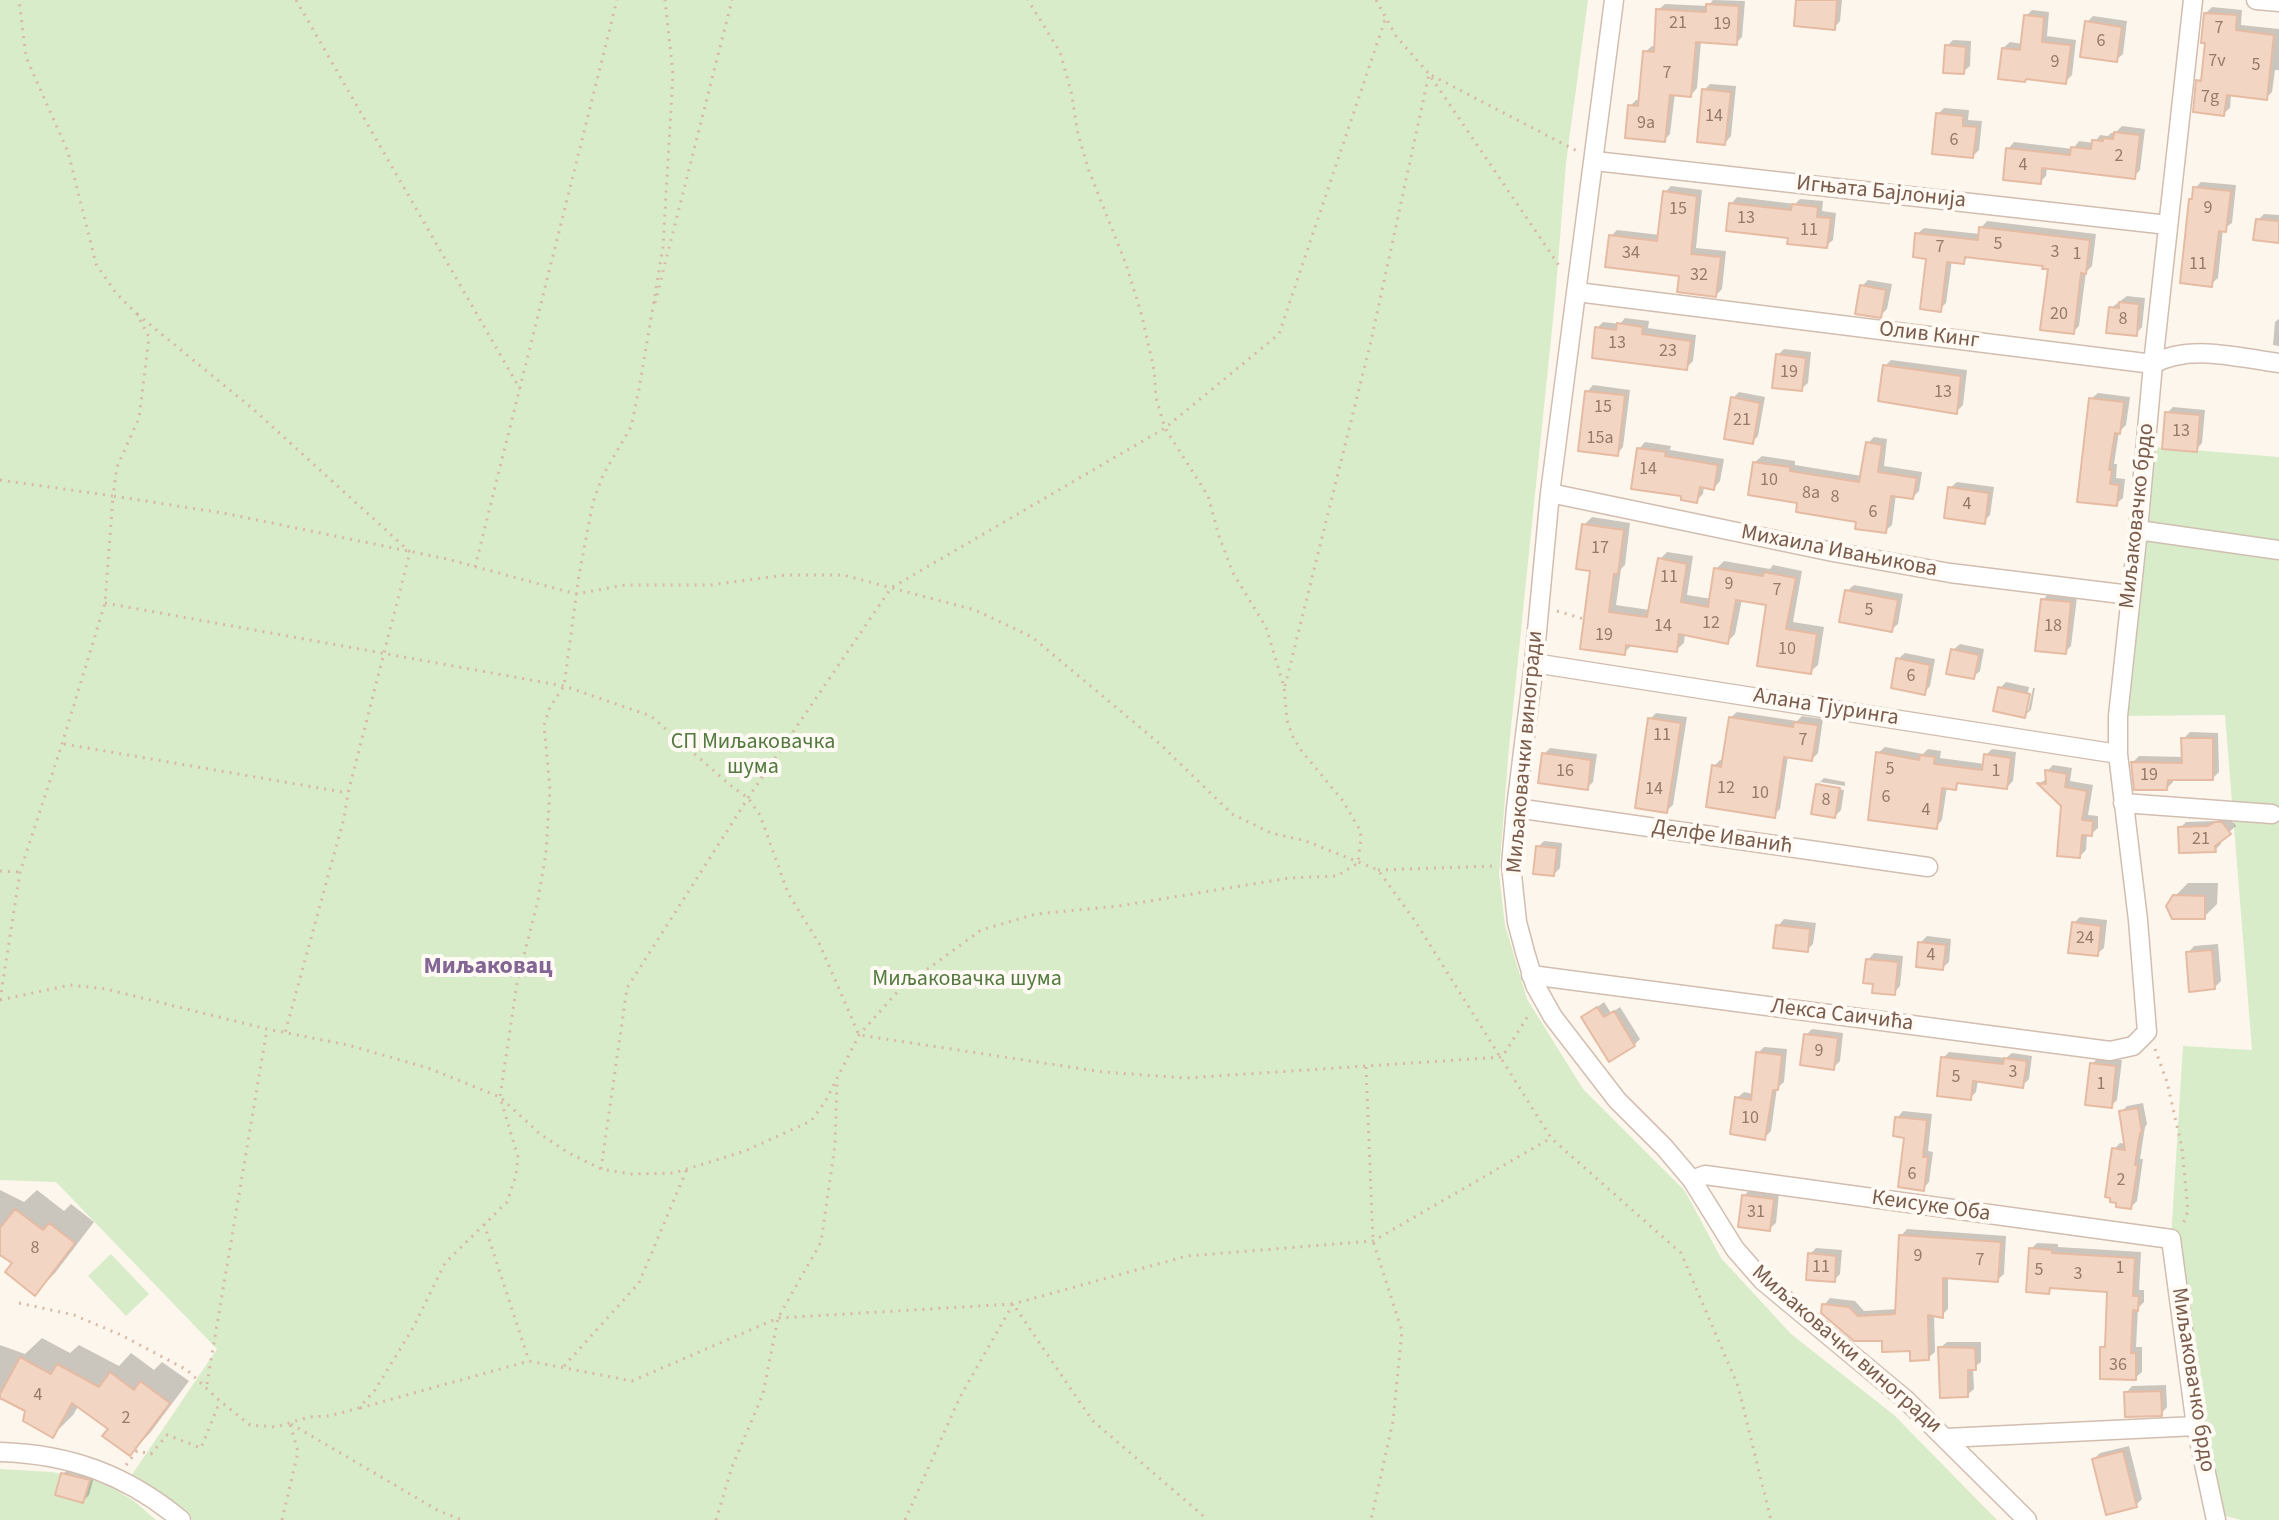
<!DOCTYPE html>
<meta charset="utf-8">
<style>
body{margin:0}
canvas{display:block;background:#fdf6ec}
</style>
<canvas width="2279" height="1520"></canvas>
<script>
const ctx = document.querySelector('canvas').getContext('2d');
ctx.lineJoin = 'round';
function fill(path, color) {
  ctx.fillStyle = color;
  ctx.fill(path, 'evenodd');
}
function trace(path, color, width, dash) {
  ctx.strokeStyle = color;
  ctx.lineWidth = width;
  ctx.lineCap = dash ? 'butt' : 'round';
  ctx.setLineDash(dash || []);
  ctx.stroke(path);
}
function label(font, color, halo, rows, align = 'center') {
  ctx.font = font + ' "Source Sans 3",sans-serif';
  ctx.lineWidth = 8;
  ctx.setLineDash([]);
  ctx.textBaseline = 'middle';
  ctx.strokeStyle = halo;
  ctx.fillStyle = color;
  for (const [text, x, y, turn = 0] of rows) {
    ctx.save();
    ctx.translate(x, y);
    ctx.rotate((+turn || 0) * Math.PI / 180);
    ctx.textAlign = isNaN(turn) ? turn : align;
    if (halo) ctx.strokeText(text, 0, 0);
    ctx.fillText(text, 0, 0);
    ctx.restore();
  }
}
fill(new Path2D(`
 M0 0H1588L1566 163 1555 300 1509 747 1499 874 1505 925 1527 999 1583 1089 1685 1191 1721 1258 1791 1334 1894 1415 1997 1520H193L185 1511 129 1479 217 1349 56 1182 0 1180Z
 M2143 446 2279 457V1520H2241L2218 1514 2171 1239 2183 1046 2252 1050 2225 715 2118 716Z
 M111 1254 149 1294 126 1316 88 1276Z
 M0 1469 52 1472 103 1482 134 1501 156 1520H0Z`), '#d8ecc9');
fill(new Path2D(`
 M1713 0 1745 1 1742 37 1736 43 1701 41 1697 88 1691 95 1675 93 1670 134 1664 140 1630 106 1636 100H1641L1645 52 1652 46H1656L1658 10 1665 4 1708 6Z
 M1798 0H1842L1840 21 1834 28Z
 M2212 7 2242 10 2241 25 2279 29V70H2275L2272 92 2266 98 2231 94 2230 108 2223 114 2198 81 2204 76 2207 41 2206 13Z
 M2032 10 2049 12 2047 36 2076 40 2072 75 2065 82 2003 48 2010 42 2023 44 2026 16Z
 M2093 16 2127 21 2123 54 2116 60 2087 22Z
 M1953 40 1971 41 1970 66 1963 72 1947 46Z
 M1710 84 1736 86 1731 136 1725 143 1704 90Z
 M1944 108 1969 110 1968 120 1982 121 1979 150 1973 156 1938 114Z
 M2122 126 2145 129 2140 170 2134 177 2047 167 2046 176 2040 182 2008 149 2014 142 2073 149 2079 141 2094 143 2100 135 2108 136 2111 133H2115Z
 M2201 182 2236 185 2232 223 2223 229 2218 278 2211 284 2190 200 2194 196 2195 188Z
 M1671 186 1702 190 1696 248 1726 251 1722 289 1716 295 1611 236 1617 230 1660 235 1665 192Z
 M1737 197 1795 204 1800 199 1823 201 1822 211 1836 213 1833 240 1826 246 1790 236 1731 204Z
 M2264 214 2279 215V241L2258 220Z
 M1987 221 2096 234 2092 266 2086 272 2079 326 2073 332 2050 268 2045 264 1969 256 1963 262 1952 260 1946 303 1940 309 1928 257 1917 234 1924 228 1980 234 1981 228Z
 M1868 280 1892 284 1887 309 1880 316 1862 286Z
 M2127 296 2145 298 2142 327 2136 334 2111 308Z
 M1625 318 1649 321 1648 328 1696 335 1693 361 1687 367 1597 328 1603 322 1620 324Z
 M2279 319V346L2273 345 2275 322Z
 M1784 349 1811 352 1808 383 1801 389 1778 355Z
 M1891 360 1967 370 1963 405 1956 412 1885 366Z
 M1593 385 1630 390 1623 447 1617 454 1587 392Z
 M1739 392 1765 397 1758 436 1752 442 1733 398Z
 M2098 393 2130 397 2126 425 2119 432 2114 464H2117L2116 478 2125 479 2123 498 2116 504 2079 500 2091 399Z
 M2173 407 2205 410 2202 443 2196 450 2167 413Z
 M1874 437 1887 439 1884 466 1922 472 1919 491 1913 497 1896 494 1892 525 1885 531 1858 520 1800 501 1755 462 1762 456 1795 461V465L1862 476 1868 443Z
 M1645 442 1671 446 1670 450 1724 459 1720 481 1714 488 1704 486 1703 494 1696 501 1684 494 1639 449Z
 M1957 482 1994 487 1990 515 1984 521 1950 488Z
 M1592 517 1630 523 1625 565 1621 569 1616 605 1650 610 1660 559 1667 552 1693 556 1687 595 1712 599 1716 569 1724 561 1770 569 1773 565 1802 571 1793 622 1824 627 1818 665 1810 672 1769 604 1742 599 1735 634 1728 641 1685 633 1684 643 1676 650 1633 644 1624 653 1592 569 1584 525Z
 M1854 585 1903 594 1898 624 1891 630 1847 591Z
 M2049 593 2077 597 2071 646 2065 652 2043 600Z
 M1960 644 1984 649 1980 671 1973 677 1953 650Z
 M1905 653 1935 659 1930 686 1924 693 1898 659Z
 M2006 682 2029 687 2024 711H2028L2033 688H2035L2031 710 2024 716 2000 688Z
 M1737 712 1797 721 1802 716 1823 719 1818 753 1812 759 1788 756 1780 809 1774 815 1714 766 1720 760 1724 761 1730 718Z
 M1656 713 1687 717 1673 805 1666 811 1650 719Z
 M2190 732 2218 733 2219 772 2213 778H2173V782L2167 788 2133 762 2139 756 2184 757 2183 739Z
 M1885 747 1923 754 1928 749 1941 751 1940 758 1985 764 1986 755 1992 749 2016 752 2013 781 2007 787 1961 781 1955 787 1947 786 1942 820 1936 827 1878 753Z
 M1550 748 1597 754 1593 782 1587 788 1544 754Z
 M2053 765 2072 768 2070 781 2093 785 2088 815 2098 816V828L2091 834H2087L2086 850 2080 856 2063 805 2040 783 2048 778 2047 771Z
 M1824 778 1845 782V786L1820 782Z
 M1820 782V786L1844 790 1841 810 1835 816 1818 785Z
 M2223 816 2229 817 2236 826 2221 839V844L2215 850 2180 828 2186 822 2217 821Z
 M1544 841 1562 843 1560 868 1554 874 1538 847Z
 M2188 883H2218L2217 904 2204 917 2174 897Z
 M2080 917 2107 920 2104 948 2097 954 2074 923Z
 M1784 919 1816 923 1813 944 1807 950 1778 926Z
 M1927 936 1951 939 1949 962 1942 968 1920 943Z
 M2218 944 2221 981 2214 988 2188 953 2194 946Z
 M1874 953 1903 956 1900 986 1894 993 1875 982 1868 960Z
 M1604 1002 1611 1013 1620 1007 1640 1039 1634 1045 1584 1017Z
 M1812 1029 1843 1033 1840 1061 1833 1068 1806 1035Z
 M1764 1047 1787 1049 1784 1082 1777 1088 1771 1131 1764 1138 1737 1098 1744 1092 1753 1094 1758 1053Z
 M1949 1052 2006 1058 2012 1053 2032 1056 2029 1079 2022 1086 1978 1080 1976 1092 1970 1098 1943 1058Z
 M2098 1058 2122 1060 2117 1100 2111 1106 2092 1064Z
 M2143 1103 2147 1124 2145 1127 2140 1159H2143L2137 1201 2131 1207 2114 1149 2120 1143 2126 1144 2121 1112 2127 1106Z
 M1903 1111 1932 1114 1928 1151 1933 1152 1929 1182 1923 1189 1906 1136 1897 1118Z
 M1750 1189 1779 1193 1776 1223 1769 1229 1744 1196Z
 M0 1190 24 1202 37 1190 64 1211 71 1204 94 1222 55 1273 35 1293 14 1263 0 1252Z
 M1907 1229 2006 1236 2004 1274 1997 1280 1948 1277V1309L1942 1315 1934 1314 1935 1352 1928 1358 1912 1349 1883 1339 1824 1305 1830 1298 1855 1301 1864 1311 1898 1309 1901 1236Z
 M2037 1243 2058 1244V1247L2141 1252 2139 1290H2144V1302L2138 1308 2136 1347H2142V1372L2135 1378 2102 1348 2107 1343 2109 1290 2054 1286 2048 1292 2031 1249Z
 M1816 1248 1842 1250 1840 1274 1834 1280 1810 1254Z
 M42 1338 70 1353 79 1345 119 1366 131 1353 154 1370 162 1362 189 1381 150 1433 130 1454 111 1429 79 1405 73 1415 53 1435 27 1410 2 1396 0 1401V1345L25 1354Z
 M1947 1342H1981V1362L1973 1368 1974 1389 1967 1395 1940 1348Z
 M2166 1385 2167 1407 2161 1414 2126 1393 2132 1386Z
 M2129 1446 2142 1499 2136 1505 2094 1459 2100 1453Z
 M69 1468 95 1474 89 1495 83 1501 63 1474Z`), '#0003');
const building = new Path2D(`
 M1796 0H1837L1835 30 1794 26Z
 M1706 4 1739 6 1737 45 1696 42 1691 97 1670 95 1665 142 1625 138 1628 105 1638 106 1643 51 1654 52 1656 9 1706 12Z
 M2204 13 2237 15 2236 30 2274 35 2267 100 2227 95 2224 116 2193 112 2196 80 2201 81 2205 43H2201Z
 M2024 15 2044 17 2042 42 2071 45 2066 84 2026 79 2025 82 1998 79 2002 48 2020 50Z
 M2085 21 2122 27 2117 62 2080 57Z
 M1945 45 1966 47 1964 74 1943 73Z
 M1702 89 1731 92 1725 145 1697 142Z
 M1936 113 1963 116V126L1977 127 1973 158 1932 154Z
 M2114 132 2140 135 2135 179 2042 168 2041 184 2003 180 2006 148 2070 155 2071 147 2091 149 2092 140 2103 141V138L2113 139Z
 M2193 187 2231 191 2226 232 2219 231 2212 287 2180 283 2189 199H2192Z
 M1663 191 1697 196 1691 254 1721 257 1716 297 1677 292 1679 276 1605 267 1609 235 1657 241Z
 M1729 203 1791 210 1792 204 1818 207 1817 217 1831 218 1827 248 1787 244 1788 238 1726 231Z
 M2256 219 2279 221V243L2253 240Z
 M1979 227 2090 240 2086 274 2081 273 2074 334 2040 330 2048 269H2042L2043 266 1965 257 1964 264 1947 262 1941 312 1920 309 1926 259 1913 257 1915 233 1978 240Z
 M1860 285 1886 290 1881 318 1855 314Z
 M2119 302 2139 304 2137 336 2106 333 2109 307 2119 308Z
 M1617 323 1643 327 1642 334 1691 341 1687 370 1592 358 1595 327 1616 330Z
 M1776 354 1806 358 1802 391 1772 388Z
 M1883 365 1961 376 1957 414 1878 401Z
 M1585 391 1625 395 1618 456 1578 451Z
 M1731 397 1760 403 1753 444 1724 439Z
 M2089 398 2124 402 2120 434 2115 433 2109 470H2112L2110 484 2119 485 2117 506 2077 502Z
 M2165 412 2200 415 2197 452 2162 449Z
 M1866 442 1882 445 1878 472 1917 478 1913 499 1891 496 1886 533 1855 529 1856 522 1796 512 1797 503 1748 495 1753 462 1790 467V471L1859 482Z
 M1637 448 1666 452 1665 456 1718 465 1714 490 1700 487 1697 503 1681 500V496L1631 489Z
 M1948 487 1989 493 1985 524 1944 518Z
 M1582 524 1624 530 1618 574H1614L1609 612 1647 617 1658 558 1687 564 1681 602 1708 607 1714 568 1763 576 1764 572 1796 578 1786 629 1817 634 1811 674 1757 666 1766 605 1736 600 1728 644 1679 634 1677 652 1626 645 1625 655 1580 649 1590 571 1576 569Z
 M1845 590 1898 600 1892 632 1839 622Z
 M2041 599 2071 602 2066 654 2035 651Z
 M1951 649 1979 655 1974 679 1946 674Z
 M1896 658 1930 665 1925 695 1891 688Z
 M1998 687 2030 694 2025 718 1993 711Z
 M1729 717 1793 727 1794 722 1818 725 1812 761 1784 757 1775 818 1706 807 1712 765 1721 767Z
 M1648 718 1681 723 1667 813 1635 808Z
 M2181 738H2213V780H2168L2167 790H2134L2131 762 2182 763Z
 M1876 752 1919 760 1920 755 1935 757 1934 764 1982 770 1984 754 2011 758 2007 789 1957 783 1956 790 1942 788 1937 829 1868 820Z
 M1542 753 1591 760 1588 790 1538 783Z
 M2045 770 2067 774 2065 787 2087 791 2082 820 2093 821 2092 836 2082 835 2080 858 2057 856 2061 806 2037 783 2046 784Z
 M1816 784 1840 788 1835 818 1811 814Z
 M2215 822H2222L2231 834 2215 846 2216 852 2179 853 2178 827 2208 826Z
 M1536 846 1557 848 1554 876 1533 874Z
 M2173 895 2205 896V919H2172L2166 906Z
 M2072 922 2101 926 2098 956 2068 953Z
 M1776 925 1810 929 1808 952 1773 948Z
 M1918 942 1946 945 1943 970 1916 967Z
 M2212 950 2215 989 2189 992 2186 952Z
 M1866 959 1898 962 1895 995 1872 993 1873 984 1863 983Z
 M1597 1007 1604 1017 1614 1011 1635 1046 1609 1062 1581 1017Z
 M1804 1034 1838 1038 1834 1070 1800 1065Z
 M1756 1052 1782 1055 1778 1090H1773L1765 1140 1730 1134 1735 1097 1751 1100Z
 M1941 1057 2003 1064 2004 1058 2027 1061 2023 1088 1973 1081 1971 1100 1937 1096Z
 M2090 1063 2116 1066 2112 1108 2085 1105Z
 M2138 1108 2142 1133H2140L2135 1165H2138L2131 1209 2116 1207V1203L2110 1202V1198L2105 1197 2112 1148 2125 1150 2119 1111Z
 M1895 1117 1927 1120 1923 1157H1928L1924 1191 1898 1187 1904 1138 1893 1136Z
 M1742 1195 1774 1199 1770 1231 1738 1227Z
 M15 1209 43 1230 49 1223 75 1243 35 1296 5 1272 12 1263 0 1255V1228Z
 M1899 1235 2001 1242 1998 1282 1943 1278V1318L1928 1315 1929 1360 1910 1361V1351L1882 1352V1341H1854L1821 1313 1822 1304 1849 1307 1858 1316 1895 1314Z
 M2029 1248 2052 1250V1253L2135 1258 2133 1296H2139L2138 1311 2133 1310 2131 1353H2136V1380L2100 1379V1347H2105L2107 1292 2050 1288 2049 1294 2026 1292Z
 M1808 1253 1836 1256 1835 1282 1806 1280Z
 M1938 1347 1975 1348 1976 1370H1968V1397L1940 1398Z
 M20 1357 51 1374 57 1364 99 1387 110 1372 134 1390 140 1381 170 1403 130 1456 102 1436 108 1429 72 1403 53 1438 23 1421 25 1411 0 1398V1394Z
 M2161 1391 2162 1416 2125 1417 2124 1392Z
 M2123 1451 2137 1507 2106 1515 2092 1459Z
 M61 1473 90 1480 83 1503 55 1495Z`);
fill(building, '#f3d5c3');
trace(building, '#e6bba3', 2);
const minor = new Path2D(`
 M1614 0 1550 493 1534 663 1516 808 1511 865 1517 922 1525 952 1535 985 1553 1017 1617 1100 1664 1147 1692 1180 1735 1249 1763 1281 1905 1399 2027 1520
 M2256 0 2279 2
 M1595 161 2168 225
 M1577 292 2153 364C2190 343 2239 358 2279 363
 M1550 493 1833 552 1950 573 2130 595
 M2138 530 2279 550
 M1534 663 2118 754
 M2123 803 2272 814
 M1516 808 1928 867
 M1531 975 2110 1051 2133 1046 2147 1032 2138 920 2118 754V716L2138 530 2153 364 2193 0
 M1692 1180 1705 1175 2171 1239 2196 1426 2216 1520
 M1946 1438 2196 1426
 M0 1452C70 1454 127 1475 181 1520`);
trace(minor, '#d1beb0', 21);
trace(new Path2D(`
 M296 0 520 389
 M1376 0 1396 36 1429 74 1560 267
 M655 303 732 0
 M137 314 253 409 410 552 348 793 344 818 285 1033
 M0 480 113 496 117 467 139 418 149 337 137 314 116 293 96 264 68 152 26 57 19 0
 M475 567 617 0
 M105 603 564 686 651 716 730 785 748 798 760 815 788 893 820 945 859 1035 1103 1072 1186 1078 1502 1057 1530 1013
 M1557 611 1584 619
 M1285 686 1371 341 1429 74 1577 151
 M64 744 348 793
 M1378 870 1494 866
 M0 871 20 872
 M0 1000 20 872 62 744 105 603 113 496 223 513 447 559 576 594 625 585H710L785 575H843L975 610 1032 637 1160 744 1232 814 1271 833 1306 841 1378 870 1415 921 1551 1138 1681 1253 1738 1386 1771 1520
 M0 1000 70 985 106 989 267 1029 348 1045 428 1068 500 1097 540 1134 567 1152 601 1169 631 1174 674 1173 745 1151 811 1121 825 1102 859 1035 899 990 981 930 1036 914 1119 906 1289 878 1337 876 1358 863 1361 838 1360 830 1343 801 1300 749 1292 735 1287 720 1284 687 1266 627 1233 573 1219 536 1208 496 1165 428 1156 398 1154 370 1142 316 1126 264 1089 171 1078 134 1071 91 1060 52 1028 0
 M2155 1049 2167 1082 2182 1148 2188 1211 2183 1224
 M1366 1067 1373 1241 1402 1331 1393 1421 1371 1520
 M601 1169 627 988 748 798 891 588 1165 428 1279 334 1386 17
 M484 1224 529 1361
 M19 1303 74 1315 121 1335 187 1370 220 1401 250 1425 276 1427 309 1417 329 1416 359 1408 375 1390 413 1328 445 1263 507 1202 516 1175 518 1157 500 1097 517 983 538 900 546 853 550 789 544 725 550 707 564 686 579 575 593 502 603 475 631 427 639 389 663 247 673 74 665 0
 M564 1366 639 1283 687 1169
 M207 1384 267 1029
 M360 1408 529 1361 632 1381 778 1318 1013 1304 1092 1420 1208 1520
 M291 1424 439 1511 462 1520
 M126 1465 137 1451 151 1454 167 1435 201 1448 220 1401
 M282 1520 298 1452 290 1424
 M716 1520 732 1467 763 1394 778 1318 821 1242 835 1145 837 1082
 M905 1520 960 1397 1013 1304 1187 1256 1373 1241 1551 1138`), '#d9b8a5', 3, [2, 6]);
trace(minor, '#fff', 18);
label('18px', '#987a6a', null, [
 ["21",1678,24],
 ["19",1722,25],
 ["7",2219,29],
 ["6",2101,42],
 ["7v",2217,62],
 ["9",2055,63],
 ["5",2256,66],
 ["7",1667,74],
 ["7g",2210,98],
 ["14",1714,117],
 ["9a",1646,124],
 ["6",1954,141],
 ["2",2119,157],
 ["4",2023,166],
 ["9",2208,209],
 ["15",1678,210],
 ["13",1746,219],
 ["11",1809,231],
 ["5",1998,245],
 ["7",1940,248],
 ["3",2055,253],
 ["34",1631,254],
 ["1",2077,255],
 ["11",2198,265],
 ["32",1699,276],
 ["20",2059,315],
 ["8",2123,320],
 ["13",1617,344],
 ["23",1668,352],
 ["19",1789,373],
 ["13",1943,393],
 ["15",1603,408],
 ["21",1742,421],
 ["13",2181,432],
 ["15a",1600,439],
 ["14",1648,470],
 ["10",1769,481],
 ["8a",1811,494],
 ["8",1835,498],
 ["4",1967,505],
 ["6",1873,513],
 ["17",1600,549],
 ["11",1669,578],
 ["9",1729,585],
 ["7",1777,591],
 ["5",1869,611],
 ["12",1711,624],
 ["14",1663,627],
 ["18",2053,627],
 ["19",1604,636],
 ["10",1787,650],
 ["6",1911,677],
 ["11",1662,736],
 ["7",1803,741],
 ["5",1890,770],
 ["16",1565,772],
 ["1",1996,772],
 ["19",2149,776],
 ["12",1726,789],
 ["14",1654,790],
 ["10",1760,794],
 ["6",1886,798],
 ["8",1826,801],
 ["4",1926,811],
 ["21",2201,840],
 ["24",2085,939],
 ["4",1931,956],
 ["9",1819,1052],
 ["3",2013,1073],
 ["5",1956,1078],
 ["1",2101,1085],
 ["10",1750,1119],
 ["6",1912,1175],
 ["2",2121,1181],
 ["31",1756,1213],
 ["8",35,1249],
 ["9",1918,1257],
 ["7",1980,1261],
 ["11",1821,1268],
 ["1",2120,1269],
 ["5",2039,1271],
 ["3",2078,1275],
 ["36",2118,1366],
 ["4",38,1396],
 ["2",126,1419]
]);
label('22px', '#7a5c4d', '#fffaf3', [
 ["Игњата Бајлонија",1881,193,6],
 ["Олив Кинг",1929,336,7],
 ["Миљаковачко брдо",2138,516,-84],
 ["Михаила Ивањикова",1839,552,11],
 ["Алана Тјуринга",1826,708,9],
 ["Миљаковачки виногради",1526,752,-85],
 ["Делфе Иванић",1722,838,8],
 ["Лекса Саичића",1842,1016,7],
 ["Кеисуке Оба",1931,1207,8],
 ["Миљаковачки виногради",1846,1350,41],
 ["Миљаковачко брдо",2192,1380,81]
]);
label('22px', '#537a41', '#fffaf3', [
 ["СП Миљаковачка",753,743],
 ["шума",753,768],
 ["Миљаковачка шума",967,980]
]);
label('bold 24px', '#846695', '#fffaf3', [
 ["Миљаковац",488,968]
]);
</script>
